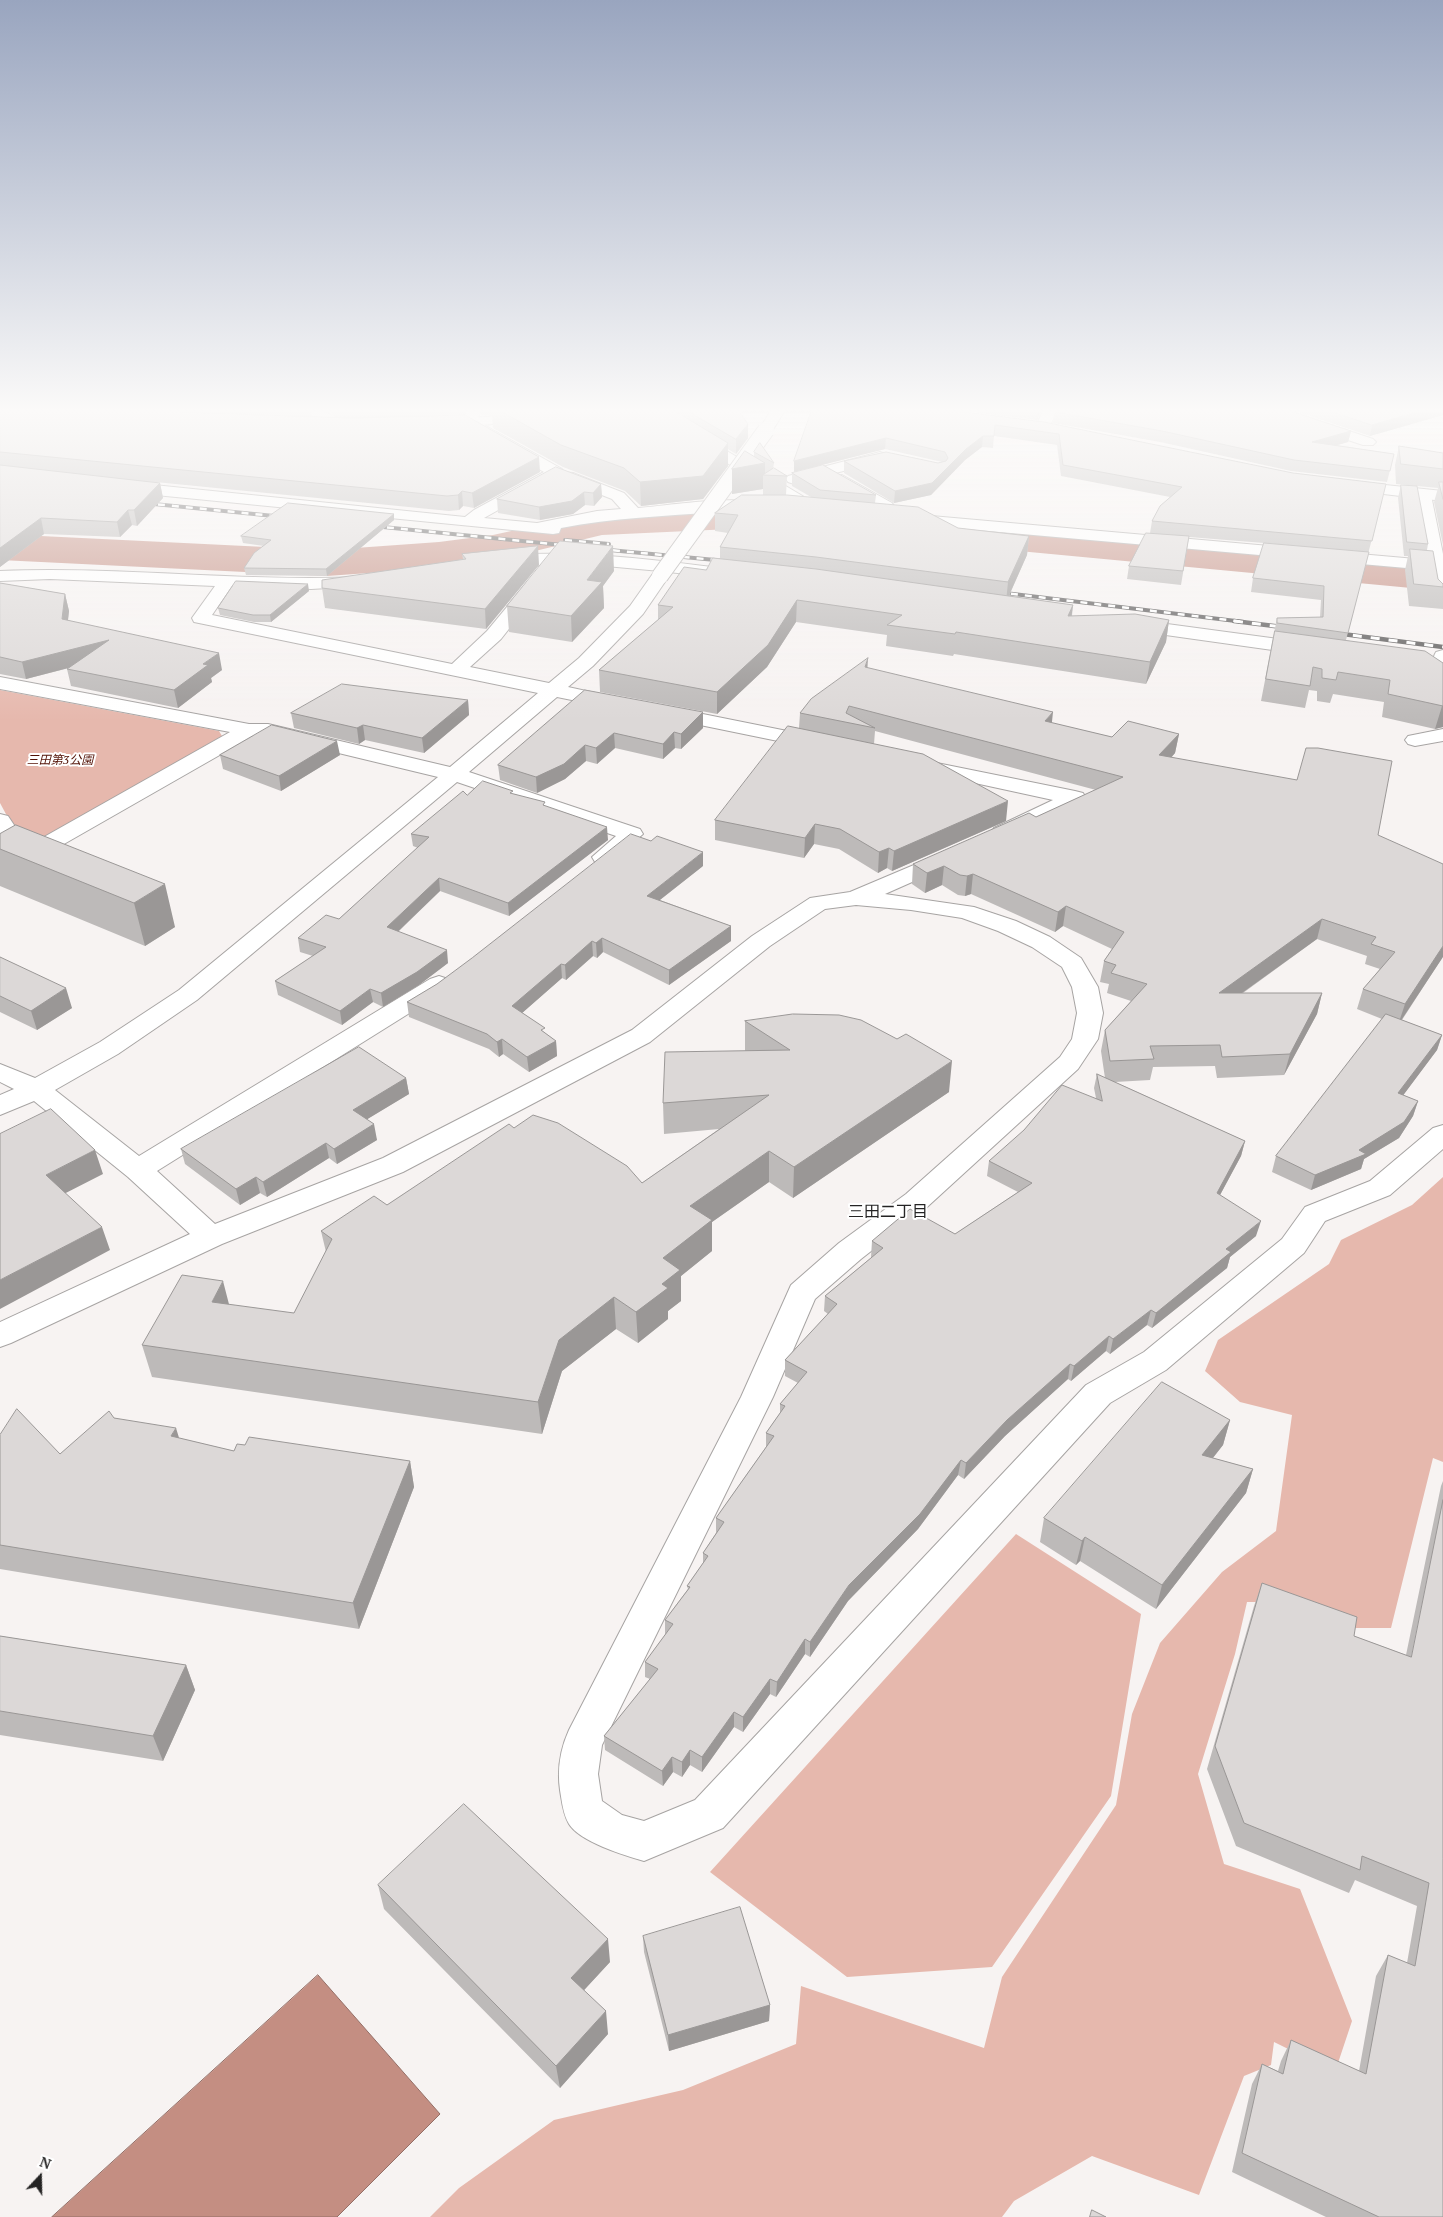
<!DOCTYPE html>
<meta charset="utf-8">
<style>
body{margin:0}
#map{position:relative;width:1443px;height:2217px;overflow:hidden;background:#f7f3f2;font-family:"PT Serif",serif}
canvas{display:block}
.north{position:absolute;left:15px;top:2152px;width:50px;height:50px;-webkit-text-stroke:4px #fff;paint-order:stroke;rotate:21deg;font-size:14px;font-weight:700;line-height:20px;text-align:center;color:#252424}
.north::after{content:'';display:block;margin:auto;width:18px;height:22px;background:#252424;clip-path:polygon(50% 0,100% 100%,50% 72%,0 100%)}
</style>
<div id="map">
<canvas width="1443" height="2217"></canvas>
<div class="north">N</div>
</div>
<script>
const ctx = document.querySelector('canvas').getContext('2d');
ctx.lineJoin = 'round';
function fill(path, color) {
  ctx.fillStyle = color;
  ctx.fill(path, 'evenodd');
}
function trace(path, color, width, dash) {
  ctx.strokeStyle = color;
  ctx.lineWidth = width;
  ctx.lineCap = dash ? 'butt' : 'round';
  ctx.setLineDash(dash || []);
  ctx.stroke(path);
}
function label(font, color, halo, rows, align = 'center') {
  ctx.font = font + ' "PT Serif","Noto Sans JP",serif';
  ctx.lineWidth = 4;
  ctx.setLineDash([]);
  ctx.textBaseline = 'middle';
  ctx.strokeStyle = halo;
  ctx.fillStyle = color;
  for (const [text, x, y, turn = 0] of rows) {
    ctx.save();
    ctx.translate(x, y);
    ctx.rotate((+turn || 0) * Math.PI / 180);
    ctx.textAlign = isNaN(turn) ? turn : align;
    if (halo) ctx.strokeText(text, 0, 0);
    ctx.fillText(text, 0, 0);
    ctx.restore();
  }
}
fill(new Path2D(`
 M0 690 219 731 222 736 42 839 20 840 0 803Z
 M1443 1177V1462L1433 1458 1391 1628H1346L1272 1602H1247L1235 1654 1198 1774 1224 1864 1300 1889 1352 2021 1335 2072 1274 2042 1271 2065 1244 2076 1199 2195 1092 2156 1014 2201 1002 2217H430L459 2188 554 2120 683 2090 796 2044 801 1986 984 2048 1002 1977 1116 1805 1132 1714 1160 1643 1222 1572 1276 1531 1292 1415 1240 1402 1205 1371 1218 1340 1329 1264 1341 1240 1412 1205Z
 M1016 1534 1141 1614 1111 1796 992 1967 847 1977 710 1872Z`), '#e6b8ad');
const water = new Path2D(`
 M318 1975 440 2114 337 2217H52Z`);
fill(water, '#c48e82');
trace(water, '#946e66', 1);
fill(new Path2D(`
 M753 504 809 507 824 510 830 519 824 528 809 531 753 528 602 535 493 561 439 568 327 576 0 560V534L327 550 439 542 493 535 602 511Z
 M934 517 1443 565V591L934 543 919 539 913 530 919 521Z`), '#c48e82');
const minor = new Path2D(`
 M299 410H319L331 415 335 426 333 429H323L319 420 301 413Z
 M467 410H481L477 421 562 469 564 472 573 473 624 493 638 508C674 505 735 495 768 504L770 507 768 510C752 514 734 511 718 512 665 516 613 518 561 528L559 533 553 534 125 492 119 490 117 487 119 484 125 482 465 517 474 510 544 472 464 426 462 423ZM559 476 561 479 612 499 621 509 597 511 537 523 484 518Z
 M640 410H658L821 507 823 510 821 513H809Z
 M771 410H785L771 433H761L759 430Z
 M1043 410H1057L1048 430H1038L1036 427Z
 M1264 410H1286L1373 439 1376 442 1373 445H1363L1266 413Z
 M880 452 885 454 888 457 885 460 794 484 788 482 786 479 788 476Z
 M842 475 892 503 894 506 892 509H880L836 483 834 480 836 477Z
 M1423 490 1429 492 1431 495 1443 554V604L1437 603 1434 599 1429 570 909 524 903 523 901 519 903 515 909 514 1427 560 1415 495 1417 492Z
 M529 554C594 552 657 560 721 568L727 569 730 573 727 577 721 578 660 571 666 572 669 576 643 614 593 666 568 687 623 699 626 703 623 707 616 709 557 697 469 772 640 829 643 834 611 862 603 864 595 862 592 857 616 836 457 782 197 1000 118 1054 55 1090 139 1156 430 979 439 976 448 979 452 984 448 989 157 1171 215 1224 383 1158 632 1030 752 936 810 898 850 892 947 851 955 853 958 858 955 863 885 894 974 907 1016 921 1050 937 1081 958 1098 987 1103 1013 1098 1039 1078 1069 926 1208 861 1259 815 1299 773 1397 602 1745 598 1774 602 1801 622 1815 644 1821 695 1800 1086 1385 1144 1352 1282 1239 1305 1207 1370 1181 1433 1128 1443 1125V1149L1390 1195 1325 1221 1304 1253 1166 1370 1110 1403 723 1828 644 1861C624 1855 580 1842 569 1824 563 1814 562 1802 560 1790 557 1769 560 1750 569 1730L741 1397 791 1285 839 1243 906 1194 1060 1057 1072 1039 1077 1013 1072 987 1062 967 1032 947 998 931 962 918 911 910 856 905 825 909 770 946 650 1042 403 1172 222 1244 11 1343 0 1347V1322L190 1234 128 1177 34 1101 0 1115V1095L14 1089 0 1082V1064L35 1078 100 1042 179 990 438 777 268 736H253L8 876 0 878V862L11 855 0 838V814L8 816 28 846 230 732 0 689V677L249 724H268L450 767 538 693 194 622 192 618 215 586 50 579 0 581V571C119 566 239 582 358 577L364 578 367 582 364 586 311 589 232 586 212 615 452 664 487 631 526 584 532 583 538 584 541 588 538 592 501 639 470 667 549 683 579 658 630 606 654 572 660 571 584 564 502 567 496 566 493 562 496 558Z
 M1130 619 1308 643 1315 645 1317 649 1315 653 1308 655 1123 629 1121 625 1123 621Z
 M1443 650V677L1436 675C1432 669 1432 658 1436 652Z
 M668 707 817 737 824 739 827 743 824 747 817 749 661 717 658 713 661 709Z
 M1443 729V741L1415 746 1408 744 1405 740 1408 736Z
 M922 760 1075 791 1083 793 1086 798 1083 803 1002 840 994 838 991 833 994 828 1053 800 915 770 911 766 915 762Z`);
const major = new Path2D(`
 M529 414 534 415 536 418 534 421 440 428 435 427 433 424 435 421 440 420Z
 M1347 481 1443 491V501L1341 489 1339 486 1341 483Z`);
trace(minor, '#a7a4a3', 2);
trace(major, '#a7a4a3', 2);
fill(minor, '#fff');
fill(major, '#fff');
const railFar1 = new Path2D(`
 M144 503 284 517
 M373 526 572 546
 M565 540 609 544
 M599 549 726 561
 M997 592 1244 622`);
const rail = new Path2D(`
 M1234 621 1290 628
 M1335 633 1443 647`);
trace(railFar1, '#5a5858', 4);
trace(rail, '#5a5858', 4.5);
trace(railFar1, '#fff', 2.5, [7]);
trace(rail, '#fff', 3, [9]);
const minorBridge = new Path2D(`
 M660 576 766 430`);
trace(minorBridge, '#a7a4a3', 18, []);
trace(minorBridge, '#fff', 16);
fill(new Path2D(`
 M0 410H311L312 417H334L332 413 324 410H466L463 415 540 472 474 508 463 506 459 510 449 511 155 482 160 483 163 498 137 526 132 525 120 537 44 534 0 567Z
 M481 410H738L748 438 736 454 728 449V466L703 499 641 506 625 491 563 467 493 428 492 415H481Z
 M949 410 1293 473 1386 484 1346 640 1443 663V728V727L1435 729 1382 717 1384 702 1333 694 1330 703 1317 701V691L1309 690 1305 708 1261 701 1277 618 1320 617 1321 600 1251 592 1253 578 1264 543 1189 537 1181 585 1127 579 1129 566 1150 533 1152 521 1170 497 1061 476 1057 445 994 436 993 448 982 447 965 460 931 495 894 503 844 473V461L938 463 942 462 885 449 794 472V461Z
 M956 410H1041L1037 420Z
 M1292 410H1443V415L1370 436Z
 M1055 412 1351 431 1348 442 1337 445 1394 454 1387 482 1291 471 1160 442 1053 423Z
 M1399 446 1443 453V545L1434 502 1438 488 1396 484 1395 465Z
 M754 452 774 463 773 469 787 476 786 495 811 497 792 486V473L876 495 875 503 958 528 1029 536 1027 555 1009 596 1073 605 1072 616 1169 620 1166 642 1146 684 954 654 953 656 886 646 887 635 796 622 767 667 717 714 600 692 599 670 658 620V605L720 559V547L728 533 715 531V513L763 495V489L732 494V469L754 456Z
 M601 484 602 497 594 506 585 505 573 514 540 520 498 513 497 499Z
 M1401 485 1428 544 1427 550 1438 579 1443 584V609L1409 606 1405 570 1408 556H1404L1398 498Z
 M394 514V520L327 576 246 575 244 568 264 546 243 543 241 536Z
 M462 554 539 565 486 629 325 608 322 588 463 559Z
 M614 571 603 586 604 608 572 642 509 632 507 606Z
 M0 583 65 594 69 611 68 620 222 670 211 678 212 682 178 708 71 686 67 669 69 668 26 679 0 674Z
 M309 591 271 622H254L220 615 218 608Z
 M868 668 1052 723 1112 737 1179 734 1175 753 1171 758 1378 835 1442 958 1402 1020 1442 1035 1437 1050 1403 1095 1418 1101 1413 1116 1399 1138 1364 1159 1361 1169 1311 1190 1272 1172 1276 1156 1382 1019 1357 1009 1363 989 1380 969 1365 964 1367 956 1317 939 1243 993H1322L1317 1014 1284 1075 1217 1078 1215 1066 1153 1067 1150 1080 1115 1082 1245 1141 1241 1156 1220 1195 1256 1236 1230 1257 1227 1268 1152 1328 1147 1325 1110 1354 1106 1351 1071 1381 1068 1379 1005 1436 964 1479 958 1475 918 1529 848 1601 810 1657 805 1654 776 1697 770 1694 743 1732 734 1727 702 1772 690 1765 682 1777 673 1772 663 1786 605 1750 604 1736 650 1679 645 1677V1662L665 1635V1620L688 1589 687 1586 703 1563V1553L716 1533V1518L766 1447V1433L780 1413V1404L798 1383 785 1376V1360L828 1314 824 1311 825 1296 872 1257H871L872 1241 955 1234 1018 1192 987 1176 989 1161 1096 1098 1094 1088 1097 1074 1105 1078 1101 1051 1105 1030 1131 1001 1107 993 1109 984 1100 982 1104 961 1112 949 1063 926 1055 932 971 894 965 896 958 895 942 885 925 893 912 884 913 864 1036 817 1096 790 875 731 874 744 1006 821 892 871 887 868 878 873 839 849 814 844 804 858 715 840V820L799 728 800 713Z
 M585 690 703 728 681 749 675 748 663 759 615 748 597 764 586 761 565 779 537 793 500 780 498 765Z
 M468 700 469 715 424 753 365 740 359 744 294 728 291 713Z
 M220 755H340L281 791 223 769Z
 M514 794 545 806 608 840 509 916 440 891 398 932 448 963 419 985 383 1007 373 1002 342 1025 278 995 275 981 313 956 300 952 298 938 339 919 418 848 413 846 411 834 467 795Z
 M16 825 175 927 145 946 0 886V834Z
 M703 866 660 900 731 926V941L669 985 603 952 597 958 593 956 566 980 562 978 522 1013 545 1033 556 1041 557 1056 529 1072 503 1054 499 1057 489 1049 409 1017 407 1002Z
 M0 957 72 1008 37 1030 0 1012Z
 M745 1021 949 1092 793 1198 769 1182 712 1222V1251L681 1276V1301L668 1311V1319L638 1343 616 1329 562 1371 542 1434 152 1377 142 1345 294 1313 326 1252 321 1231 387 1205 514 1128 642 1183 719 1129 664 1134 663 1103 745 1051Z
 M406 1078 409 1094 367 1119 377 1140 337 1164 329 1158 267 1197 260 1193 240 1205 185 1164 181 1149Z
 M114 1418 179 1438 234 1451 410 1461 414 1487 359 1629 0 1569V1435L60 1454Z
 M1230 1420 1223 1445 1213 1458 1253 1469 1246 1493 1156 1609 1080 1561 1076 1565 1040 1542 1044 1518Z
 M1443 1481V2217H1326L1232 2172 1252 2084 1262 2064 1278 2071 1281 2061 1291 2040 1359 2071 1376 1976 1388 1955 1407 1963 1417 1906 1355 1880 1349 1893 1236 1846 1207 1769 1254 1606 1262 1583 1354 1636 1406 1655 1441 1486Z
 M0 1636 186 1665 195 1690 163 1761 0 1735Z
 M378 1885 610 1962 584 1990 608 2034 560 2088 384 1909Z
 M643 1936 770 2005 769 2021 669 2051 644 1952Z`), '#bdbab9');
fill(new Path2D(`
 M462 410H466L463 416Z
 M1038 410H1041L1037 420Z
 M1424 410H1443V415L1370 436 1372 425Z
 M748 424V438L736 454V439Z
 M1351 431 1348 442 1310 453 1312 442Z
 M983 436 982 447 965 460 931 495 894 503 895 491 932 483 966 449Z
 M886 438 885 449 794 472V461Z
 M728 443V466L703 499 641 506 640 482Z
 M539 457 540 472 474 508 472 493Z
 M765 463V475H763V489L732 494V469Z
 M160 483 163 498 137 526 134 510Z
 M601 484 602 497 594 506 593 493Z
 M462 491 463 506 459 510 458 495Z
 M584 492 585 505 573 514 540 520 539 507Z
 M128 510 132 525 120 537 117 522Z
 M394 514V520L327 576 326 569Z
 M41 518 44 534 0 567V548Z
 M1029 536 1027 555 1006 602 1008 582Z
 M538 546 539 565 486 629 485 609Z
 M613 546 614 571 603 586 604 608 572 642 571 616 587 580Z
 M308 584 309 591 271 622 270 615Z
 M65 594 69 611 66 636 62 619Z
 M797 600 796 622 767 667 717 714V692Z
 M1073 605 1070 627 1068 616Z
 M1169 620 1166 642 1146 684 1150 662Z
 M109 640 114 656 26 679 22 662Z
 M219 653 222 670 211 678 212 682 178 708 174 690 203 664Z
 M868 658 867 676 865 667Z
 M468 700 469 715 424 753 422 738Z
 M1442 706H1443V727L1435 729Z
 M703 712V728L681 749V734Z
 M1053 712 1051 731 1045 721Z
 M363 725 365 740 359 744 357 728Z
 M674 732 675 748 663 759V744Z
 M614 733 615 748 597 764 596 748Z
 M1179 734 1175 753 1156 774 1159 755Z
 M337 741 340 755 281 791 279 776Z
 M585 745 586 761 565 779 537 793 536 777Z
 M1008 801 1006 821 892 871 894 851Z
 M815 824 814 844 804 858 805 838Z
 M607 827 608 840 509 916 508 903Z
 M889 848 887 868 878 873 879 852Z
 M703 852V866L647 910V896Z
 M944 866 942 885 925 893 927 873Z
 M973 874 971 894 965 896 967 876Z
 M439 878 440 891 389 940 387 927Z
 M165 884 175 927 145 946 134 903Z
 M1066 906 1063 926 1055 932 1058 912Z
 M1322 919 1317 939 1214 1013 1219 993Z
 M731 926V941L669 985V970Z
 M602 938 603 952 597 958 596 943Z
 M592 941 593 956 566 980 565 965Z
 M1443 946V957L1398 1025 1405 1004Z
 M447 950 448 963 419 985 383 1007 381 993Z
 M561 964 562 978 513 1021 512 1006Z
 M66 988 72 1008 37 1030 31 1011Z
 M370 989 373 1002 342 1025 340 1011Z
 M1322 993 1317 1014 1284 1075 1290 1054Z
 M1442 1035 1437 1050 1393 1109 1398 1093Z
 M502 1039 503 1054 499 1057 497 1042Z
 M556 1041 557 1056 529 1072 527 1057Z
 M952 1061 949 1092 793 1198 794 1167Z
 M406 1078 409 1094 356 1126 353 1110Z
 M1418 1101 1413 1116 1399 1138 1364 1159 1361 1169 1311 1190 1315 1175 1359 1150Z
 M374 1124 377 1140 337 1164 334 1149Z
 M1245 1141 1241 1156 1213 1208 1217 1193Z
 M326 1143 329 1158 267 1197 263 1182Z
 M95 1150 103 1174 54 1199 46 1175Z
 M769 1151V1182L712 1222V1251L681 1276V1301L668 1311V1319L638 1343 636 1312 690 1206Z
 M256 1177 260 1193 240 1205 236 1189Z
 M1261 1221 1256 1236 1230 1257 1227 1268 1152 1328 1156 1313 1226 1249Z
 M102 1227 110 1250 0 1309V1280Z
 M223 1281 231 1312 212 1302Z
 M614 1297 616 1329 562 1371 542 1434 538 1402 559 1340Z
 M1151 1310 1147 1325 1110 1354 1113 1339Z
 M1109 1336 1106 1351 1071 1381 1074 1366Z
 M1070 1364 1068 1379 1005 1436 964 1479 966 1463 1007 1420Z
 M1230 1420 1223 1445 1196 1479 1202 1455Z
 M176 1428 184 1454 171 1436Z
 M961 1460 958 1475 918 1529 848 1601 810 1657V1642L849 1585Z
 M410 1461 414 1487 359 1629 353 1603Z
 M1253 1469 1246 1493 1156 1609 1162 1585Z
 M1085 1537 1080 1561 1076 1565 1082 1541Z
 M805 1639V1654L776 1697 777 1682Z
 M186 1665 195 1690 163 1761 153 1736Z
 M770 1679V1694L743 1732V1717Z
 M734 1712V1727L702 1772V1757Z
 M690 1750V1765L682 1777V1762Z
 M672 1757 673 1772 663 1786 662 1771Z
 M608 1939 610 1962 574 2001 571 1978Z
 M770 2005 769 2021 669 2051 668 2035Z
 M606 2011 608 2034 560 2088 556 2066Z`), '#9a9796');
const building = new Path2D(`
 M0 410H148L203 413 352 418 465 415 539 457 472 493 462 491 458 495 447 496 0 452Z
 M499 410H673L728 443 703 476 640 482 624 468 561 445Z
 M686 410H738L748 424 736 439Z
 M812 410H949L1044 422 1293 473 1386 484 1372 541 1152 521 1160 506 1182 487 1063 465 1059 434 995 425 994 436H983L966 449 932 483 895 491 844 461 886 452 938 463 946 461 948 458 945 452 886 438 794 461Z
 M1055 410H1287L1351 431 1312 442 1394 454 1390 471 1294 460 1162 431 1055 412Z
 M1327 410H1424L1372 425Z
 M760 443 774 463 754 452Z
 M1399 446 1443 453V469L1401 464Z
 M745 451 765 463 732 469Z
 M0 465 160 483 134 510H128L117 522 41 518 0 548Z
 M823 465 876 495 820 490 792 473Z
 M556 467 601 484 593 493 584 492 572 501 539 507 497 499Z
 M774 468 787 476 763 475Z
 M1439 482H1443V499Z
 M1401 485 1417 486 1428 544 1407 542Z
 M742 495H787L918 507 958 528 1029 536 1008 582 816 557 720 547 738 515 715 513Z
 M288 503 394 514 326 569 244 568 254 553 271 540 241 536Z
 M1146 533 1189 536 1183 571 1129 566Z
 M560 541 613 546 587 580 602 582 571 616 507 606Z
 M1264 543 1369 552 1348 633 1277 623V618L1323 617 1324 586 1253 578Z
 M538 546 485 609 322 588V580L466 559 462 554Z
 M1410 549 1433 551 1438 579 1443 584V587L1414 584Z
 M713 558 816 569 1073 605 1068 616 1135 614 1169 620 1150 662 956 632 955 634 887 625 902 615 797 600 768 645 717 692 599 670 673 607 658 605 684 567 706 570Z
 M236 581 308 584 270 615H253L218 608Z
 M0 583 65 594 62 619 219 653 203 664 208 665 174 690 67 669 109 640 22 662 0 657Z
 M1275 631 1425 651 1443 663V706L1388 694 1390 680 1338 672 1336 680 1322 678V669L1313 667 1310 686 1266 679Z
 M868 658 865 667 1053 712 1045 721 1112 737 1128 721 1179 734 1159 755 1297 780 1306 748H1318L1392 761 1378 835 1443 864V946L1405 1004 1363 989 1395 952 1371 944 1376 937 1322 919 1219 993H1322L1290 1054 1222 1057 1220 1045 1150 1046 1154 1059 1110 1061 1105 1030 1147 984 1111 973 1116 965 1104 961 1124 932 1066 906 1058 912 973 874 967 876 960 875 944 866 927 873 913 864 1029 813 1036 817 1123 777 849 706 846 713 875 728 800 713 811 699Z
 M342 684 468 700 422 738 363 725 357 728 291 713Z
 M585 690 703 712 681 734 674 732 663 744 614 733 596 748 585 745 564 764 536 777 498 765Z
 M272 725 337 741 279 776 220 755Z
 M788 726 923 754 1008 801 894 851 889 848 879 852 840 829 815 824 805 838 715 820Z
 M483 781 513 791 510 793 545 802 543 805 607 827 508 903 439 878 387 927 447 950 417 972 381 993 370 989 340 1011 275 981 326 947 298 938 326 915 339 919 429 837 411 834 463 791 467 795Z
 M16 825 165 884 134 903 0 849V834Z
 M631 834 651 841 657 836 703 852 647 896 731 926 669 970 602 938 596 943 592 941 565 965 561 964 512 1006 545 1028 541 1030 556 1041 527 1057 502 1039 497 1042 487 1034 407 1002 437 984 472 958Z
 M0 957 66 988 31 1011 0 996Z
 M793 1014 839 1015 861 1020 897 1039 906 1034 952 1061 794 1167 769 1151 690 1206 712 1220 663 1258 680 1270 662 1284 668 1288 636 1312 614 1297 559 1340 538 1402 142 1345 182 1275 223 1281 212 1302 294 1313 332 1239 321 1231 374 1196 387 1205 509 1124 514 1128 533 1115 558 1123 627 1166 642 1183 769 1095 663 1103 665 1052 790 1050 745 1021Z
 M1386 1014 1442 1035 1398 1093 1418 1101 1404 1122 1359 1150 1366 1154 1315 1175 1276 1156Z
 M359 1047 406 1078 353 1110 374 1124 334 1149 326 1143 263 1182 256 1177 236 1189 181 1149Z
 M1097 1074 1245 1141 1217 1193 1261 1221 1226 1249 1231 1252 1156 1313 1151 1310 1113 1339 1109 1336 1074 1366 1070 1364 1007 1420 966 1463 961 1460 920 1514 849 1585 810 1642 805 1639 777 1682 770 1679 743 1717 734 1712 702 1757 690 1750 682 1762 672 1757 662 1771 604 1736 658 1669 645 1662 673 1624 665 1620 690 1587 687 1586 708 1556 703 1553 724 1522 716 1518 774 1436 766 1433 785 1406 780 1404 807 1372 785 1360 837 1304 825 1296 883 1248 872 1241 910 1209 955 1234 1032 1183 989 1161 1024 1130 1062 1085 1102 1101Z
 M51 1109 95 1150 46 1175 102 1227 0 1280V1134Z
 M1162 1382 1230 1420 1202 1455 1253 1469 1162 1585 1085 1537 1082 1541 1044 1518Z
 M17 1409 60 1454 109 1411 114 1418 176 1428 171 1436 234 1451 237 1444 245 1445 249 1437 410 1461 353 1603 0 1545V1435Z
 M1443 1500V2217H1379L1242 2153 1262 2064 1283 2074 1291 2040 1366 2074 1388 1955 1415 1966 1429 1883 1362 1856 1360 1870 1244 1823 1215 1746 1262 1583 1357 1617 1354 1636 1411 1657Z
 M0 1636 186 1665 153 1736 0 1711Z
 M464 1804 608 1939 571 1978 606 2011 556 2066 378 1885Z
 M740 1907 770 2005 668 2035 643 1936Z
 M1092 2210 1106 2217H1090Z`);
fill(building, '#dcd8d7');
trace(building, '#9a9796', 1);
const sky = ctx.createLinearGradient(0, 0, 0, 721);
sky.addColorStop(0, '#99a5bf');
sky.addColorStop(0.57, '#fbfaf9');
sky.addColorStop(1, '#fbfaf900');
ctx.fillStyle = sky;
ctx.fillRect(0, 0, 1443, 721);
label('italic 12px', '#511004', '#fff', [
 ["三田第3公園",60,761]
]);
label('16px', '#252424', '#fff', [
 ["三田二丁目",888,1212]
]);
</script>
